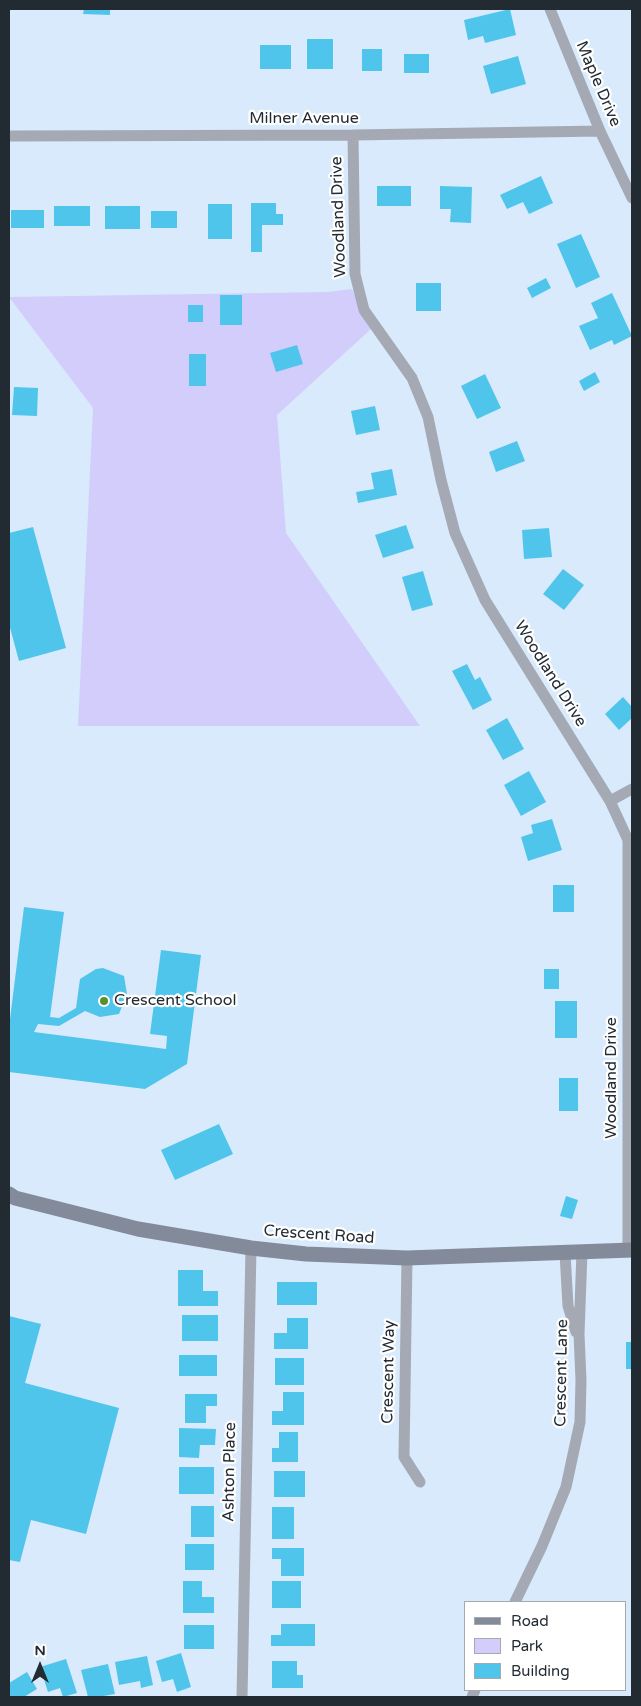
<!DOCTYPE html>
<style>
body{margin:0}
#map{position:relative;width:641px;height:1706px;overflow:hidden;background:#d8eafb;font-family:"Varela Round",sans-serif}
canvas{display:block}
.frame{position:absolute;inset:0;border:10px solid #222a32;pointer-events:none}
.legend{position:absolute;left:464px;top:1601px;width:162px;height:90px;box-sizing:border-box;background:#fff;border:1px solid #a7aaad;margin:0;padding:6px 9px;list-style:none;font-size:15px;color:#222a32}
.legend li{display:flex;align-items:center;gap:10px;height:25px}
.legend b{width:25px;border:1px solid #a7aaad}
.north{position:absolute;left:15px;top:1641px;width:50px;height:50px;-webkit-text-stroke:4px #fff;paint-order:stroke;rotate:0deg;font-size:14px;font-weight:700;line-height:20px;text-align:center;color:#222a32}
.north::after{content:'';display:block;margin:auto;width:18px;height:22px;background:#222a32;clip-path:polygon(50% 0,100% 100%,50% 72%,0 100%)}
</style>
<div id="map">
<canvas width="641" height="1706"></canvas>
<div class="frame"></div>
<ul class="legend">
<li><b style="height:6px;background:#838a9a"></b>Road</li>
<li><b style="height:14px;background:#d3cdfc"></b>Park</li>
<li><b style="height:14px;background:#50c5ec"></b>Building</li>
</ul>
<div class="north">N</div>
</div>
<script>
const ctx = document.querySelector('canvas').getContext('2d');
ctx.lineJoin = 'round';
function fill(path, color) {
  ctx.fillStyle = color;
  ctx.fill(path, 'evenodd');
}
function trace(path, color, width, dash) {
  ctx.strokeStyle = color;
  ctx.lineWidth = width;
  ctx.lineCap = dash ? 'butt' : 'round';
  ctx.setLineDash(dash || []);
  ctx.stroke(path);
}
function label(font, color, halo, rows, align = 'center') {
  ctx.font = font + ' "Varela Round",sans-serif';
  ctx.lineWidth = 4.5;
  ctx.setLineDash([]);
  ctx.textBaseline = 'middle';
  ctx.strokeStyle = halo;
  ctx.fillStyle = color;
  for (const [text, x, y, turn = 0] of rows) {
    ctx.save();
    ctx.translate(x, y);
    ctx.rotate((+turn || 0) * Math.PI / 180);
    ctx.textAlign = isNaN(turn) ? turn : align;
    if (halo) ctx.strokeText(text, 0, 0);
    ctx.fillText(text, 0, 0);
    ctx.restore();
  }
}
fill(new Path2D(`
 M352 289 371 329 277 415 286 533 420 726H78L93 408 9 297 328 292Z`), '#d3cdfc');
fill(new Path2D(`
 M84 9H110V15L83 14Z
 M510 9 516 35 485 43 483 36 468 40 464 20Z
 M307 39H333V69H307Z
 M260 45H291V69H260Z
 M362 49H382V71H362Z
 M404 54H429V73H404Z
 M518 56 526 84 491 94 483 66Z
 M541 176 553 203 529 214 523 202 507 209 500 195Z
 M377 186H411V206H377Z
 M440 186 472 187 471 223 450 222 451 209H440Z
 M251 203H276V214H283V225H262V252H251Z
 M208 204H232V239H208Z
 M54 206H90V226H54Z
 M105 206H140V229H105Z
 M11 210H44V228H11Z
 M151 211H177V228H151Z
 M581 234 600 277 576 288 557 244Z
 M546 278 551 288 532 298 527 288Z
 M416 283H441V311H416Z
 M612 293 632 336 614 345 612 340 590 350 579 326 598 318 591 303Z
 M220 295H242V325H220Z
 M188 305H203V322H188Z
 M297 345 303 364 276 372 270 353Z
 M189 354H206V386H189Z
 M595 372 600 382 584 391 579 381Z
 M485 374 501 408 477 419 461 386Z
 M14 387 38 388 37 416 12 415Z
 M375 406 380 430 356 435 351 411Z
 M517 441 525 461 496 472 489 452Z
 M392 469 397 495 358 503 356 492 374 489 371 473Z
 M406 525 414 548 383 558 375 535Z
 M33 527 66 648 19 661 9 624V533Z
 M549 528 552 557 524 559 522 530Z
 M563 569 584 585 564 610 543 594Z
 M423 571 433 605 412 611 402 577Z
 M467 664 475 680 480 677 492 700 473 710 452 671Z
 M623 697 632 707V718L619 730 605 714Z
 M507 718 524 749 503 760 486 730Z
 M529 771 546 802 521 816 504 785Z
 M552 819 562 850 528 861 521 837 533 833 531 825Z
 M553 885H574V912H553Z
 M24 907 64 912 50 1017 59 1018 76 1008 80 979 96 969 103 968 124 976 127 994 119 1014 100 1017 85 1011 59 1026 38 1024 34 1032 166 1049 167 1036 150 1034 161 950 201 955 187 1064 145 1089 9 1072V1027Z
 M544 969H559V989H544Z
 M555 1001H577V1038H555Z
 M559 1078H578V1111H559Z
 M219 1124 233 1154 175 1180 161 1150Z
 M566 1196 578 1200 572 1219 560 1216Z
 M178 1270H203V1291H218V1306H178Z
 M277 1282H317V1305H277Z
 M182 1315H218V1341H182Z
 M9 1316 41 1324 25 1383 119 1408 86 1534 31 1520 20 1562 9 1560Z
 M287 1318H308V1349H274V1333H287Z
 M626 1342H632V1369H626Z
 M179 1355H217V1376H179Z
 M275 1358H304V1385H275Z
 M283 1392H304V1425H272V1411H283Z
 M185 1394H217V1406H206V1423H185Z
 M179 1428 216 1429 215 1445H200L199 1458 179 1457Z
 M279 1432H298V1462H272V1448H279Z
 M179 1467H214V1494H179Z
 M274 1471H305V1497H274Z
 M191 1506H214V1537H191Z
 M272 1507H294V1539H272Z
 M185 1544H214V1570H185Z
 M272 1548H304V1576H281V1559H272Z
 M183 1581H202V1597H214V1613H183Z
 M272 1581H301V1608H272Z
 M281 1624H315V1646H271V1635H281Z
 M184 1625H214V1649H184Z
 M181 1653 191 1687 177 1692 173 1679 162 1682 156 1661Z
 M147 1656 153 1685 141 1688 140 1681 119 1685 115 1662Z
 M66 1659 77 1693 63 1697 60 1688 48 1692 40 1667Z
 M272 1661H297V1675H303V1688H272Z
 M108 1664 115 1694 98 1697H88L81 1670Z
 M27 1672 37 1689 24 1697H11L9 1693V1683Z`), '#50c5ec');
trace(new Path2D(`
 M550 9 600 131 632 198
 M353 135 355 274 364 310 412 378 428 417 441 480 455 533 485 600 610 801 628 840V1250
 M9 136 353 135 600 131
 M610 801 632 789
 M565 1253 568 1306 576 1332
 M407 1258 404 1457 420 1482
 M515 1602 542 1546 566 1487 580 1422 581 1380 579 1334 582 1252
 M242 1697 251 1248
 M472 1697 475 1690`), '#a4a9b4', 11);
trace(new Path2D(`
 M9 1194 15 1198 138 1229 251 1248 306 1254 407 1258 632 1250`), '#838a9a', 15);
for (const [x, y, r, color] of [
 [104,1001,5,"#5a902b"]
]) {
  const dot = new Path2D();
  dot.arc(x, y, r, 0, 2 * Math.PI);
  ctx.fillStyle = color;
  ctx.fill(dot);
  trace(dot, '#fff', 2);
}
label('16px', '#222a32', '#fff', [
 ["Maple Drive",598,84,67],
 ["Milner Avenue",304,119],
 ["Woodland Drive",339,217,-92],
 ["Woodland Drive",550,674,58],
 ["Woodland Drive",612,1078,-90],
 ["Crescent Road",319,1235,4],
 ["Crescent Way",389,1372,-89],
 ["Crescent Lane",562,1373,-89],
 ["Ashton Place",230,1472,-89]
]);
label('16px', '#222a32', '#fff', [
 ["Crescent School",114,1001]
], 'left');
</script>
